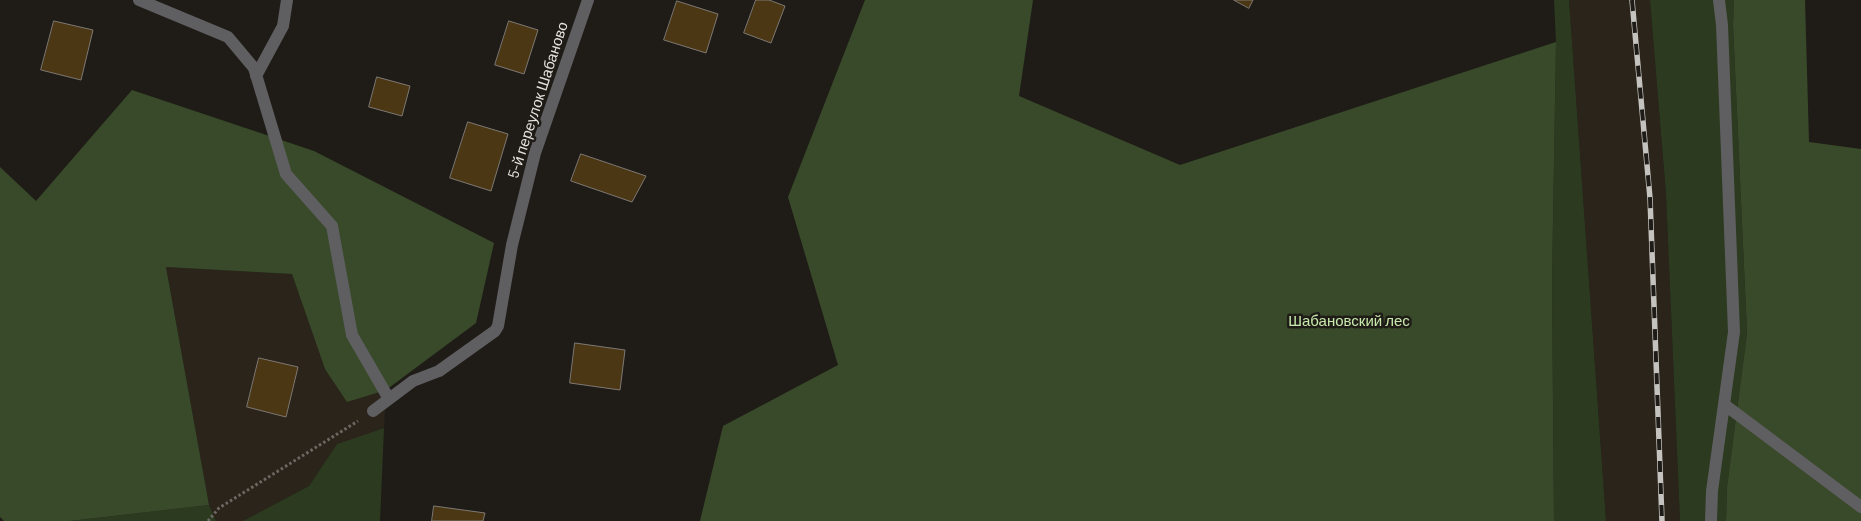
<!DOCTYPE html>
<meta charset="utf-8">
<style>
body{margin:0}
canvas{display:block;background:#1f1c17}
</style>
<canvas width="1861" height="521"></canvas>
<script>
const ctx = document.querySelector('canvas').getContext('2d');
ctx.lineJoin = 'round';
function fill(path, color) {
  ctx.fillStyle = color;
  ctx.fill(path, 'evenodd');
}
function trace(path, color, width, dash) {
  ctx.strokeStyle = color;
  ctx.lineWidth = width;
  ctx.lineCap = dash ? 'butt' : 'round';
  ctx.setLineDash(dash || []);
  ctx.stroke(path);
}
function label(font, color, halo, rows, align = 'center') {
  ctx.font = font + ' Barlow,sans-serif';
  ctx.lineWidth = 5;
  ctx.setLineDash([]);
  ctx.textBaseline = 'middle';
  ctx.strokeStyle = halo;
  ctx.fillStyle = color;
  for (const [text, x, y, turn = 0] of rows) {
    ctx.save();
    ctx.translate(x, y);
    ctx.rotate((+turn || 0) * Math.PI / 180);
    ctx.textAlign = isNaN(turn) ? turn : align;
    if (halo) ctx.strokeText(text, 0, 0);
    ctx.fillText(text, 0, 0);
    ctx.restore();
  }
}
fill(new Path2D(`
 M1569 0H1650L1666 194 1680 521H1606Z
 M166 267 292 274 325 369 386 390 384 428 337 444 309 486 243 521H216L209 505Z`), '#2b241a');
fill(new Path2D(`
 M1554 0H1569L1606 521H1554L1552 283 1556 42Z
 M1650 0H1734L1733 25 1747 333 1727 487 1726 521H1680L1666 194Z
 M384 428 380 521H243L309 486 337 444Z
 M209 505 216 521H70Z`), '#2c3a1f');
fill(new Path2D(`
 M865 0H1033L1019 96 1180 165 1556 42 1552 283 1554 521H700L723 426 838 365 788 197Z
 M1734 0H1805L1809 142 1861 149V521H1726L1727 487 1747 333 1733 25Z
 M132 90 314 151 494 243 476 323 386 390 347 402 325 369 292 274 166 267 209 505 70 521H4L0 517V167L36 201Z`), '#384a29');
const building = new Path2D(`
 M756 0H769L785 6 771 43 744 33Z
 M1234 0H1253L1249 8Z
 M677 1 718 14 706 53 664 40Z
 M54 21 93 30 81 80 41 70Z
 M509 21 538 30 524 74 495 65Z
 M377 77 410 86 402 116 369 107Z
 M468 122 508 134 491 191 450 178Z
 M581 154 646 176 632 202 571 181Z
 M575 343 625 350 620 390 570 383Z
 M259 358 298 367 286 417 247 407Z
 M434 506 485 513 483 521H432Z`);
fill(building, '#4c3715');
trace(building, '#7d7872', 1);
trace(new Path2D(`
 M208 521 219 508 358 421`), '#6c6964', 3, [2.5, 2.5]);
trace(new Path2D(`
 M139 0 228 37 254 68 286 174 332 226 352 335 389 399
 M256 76 283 26 287 0
 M1725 405 1861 507
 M373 411 413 381 439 371 495 331 498 326 512 245 535 153 588 0
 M1711 521 1712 491 1734 332 1722 25 1719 0`), '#5f5e61', 12);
const rail = new Path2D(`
 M1632 0 1650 198 1662 521`);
trace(rail, '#c5c3bf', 5.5);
trace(rail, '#1f1c17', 4, [11]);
label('15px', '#e5e3df', '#1f1c17', [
 ["5-й переулок Шабаново",538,100,-72]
]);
label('15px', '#c7e9ac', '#1f1c17', [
 ["Шабановский лес",1349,321]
]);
</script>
